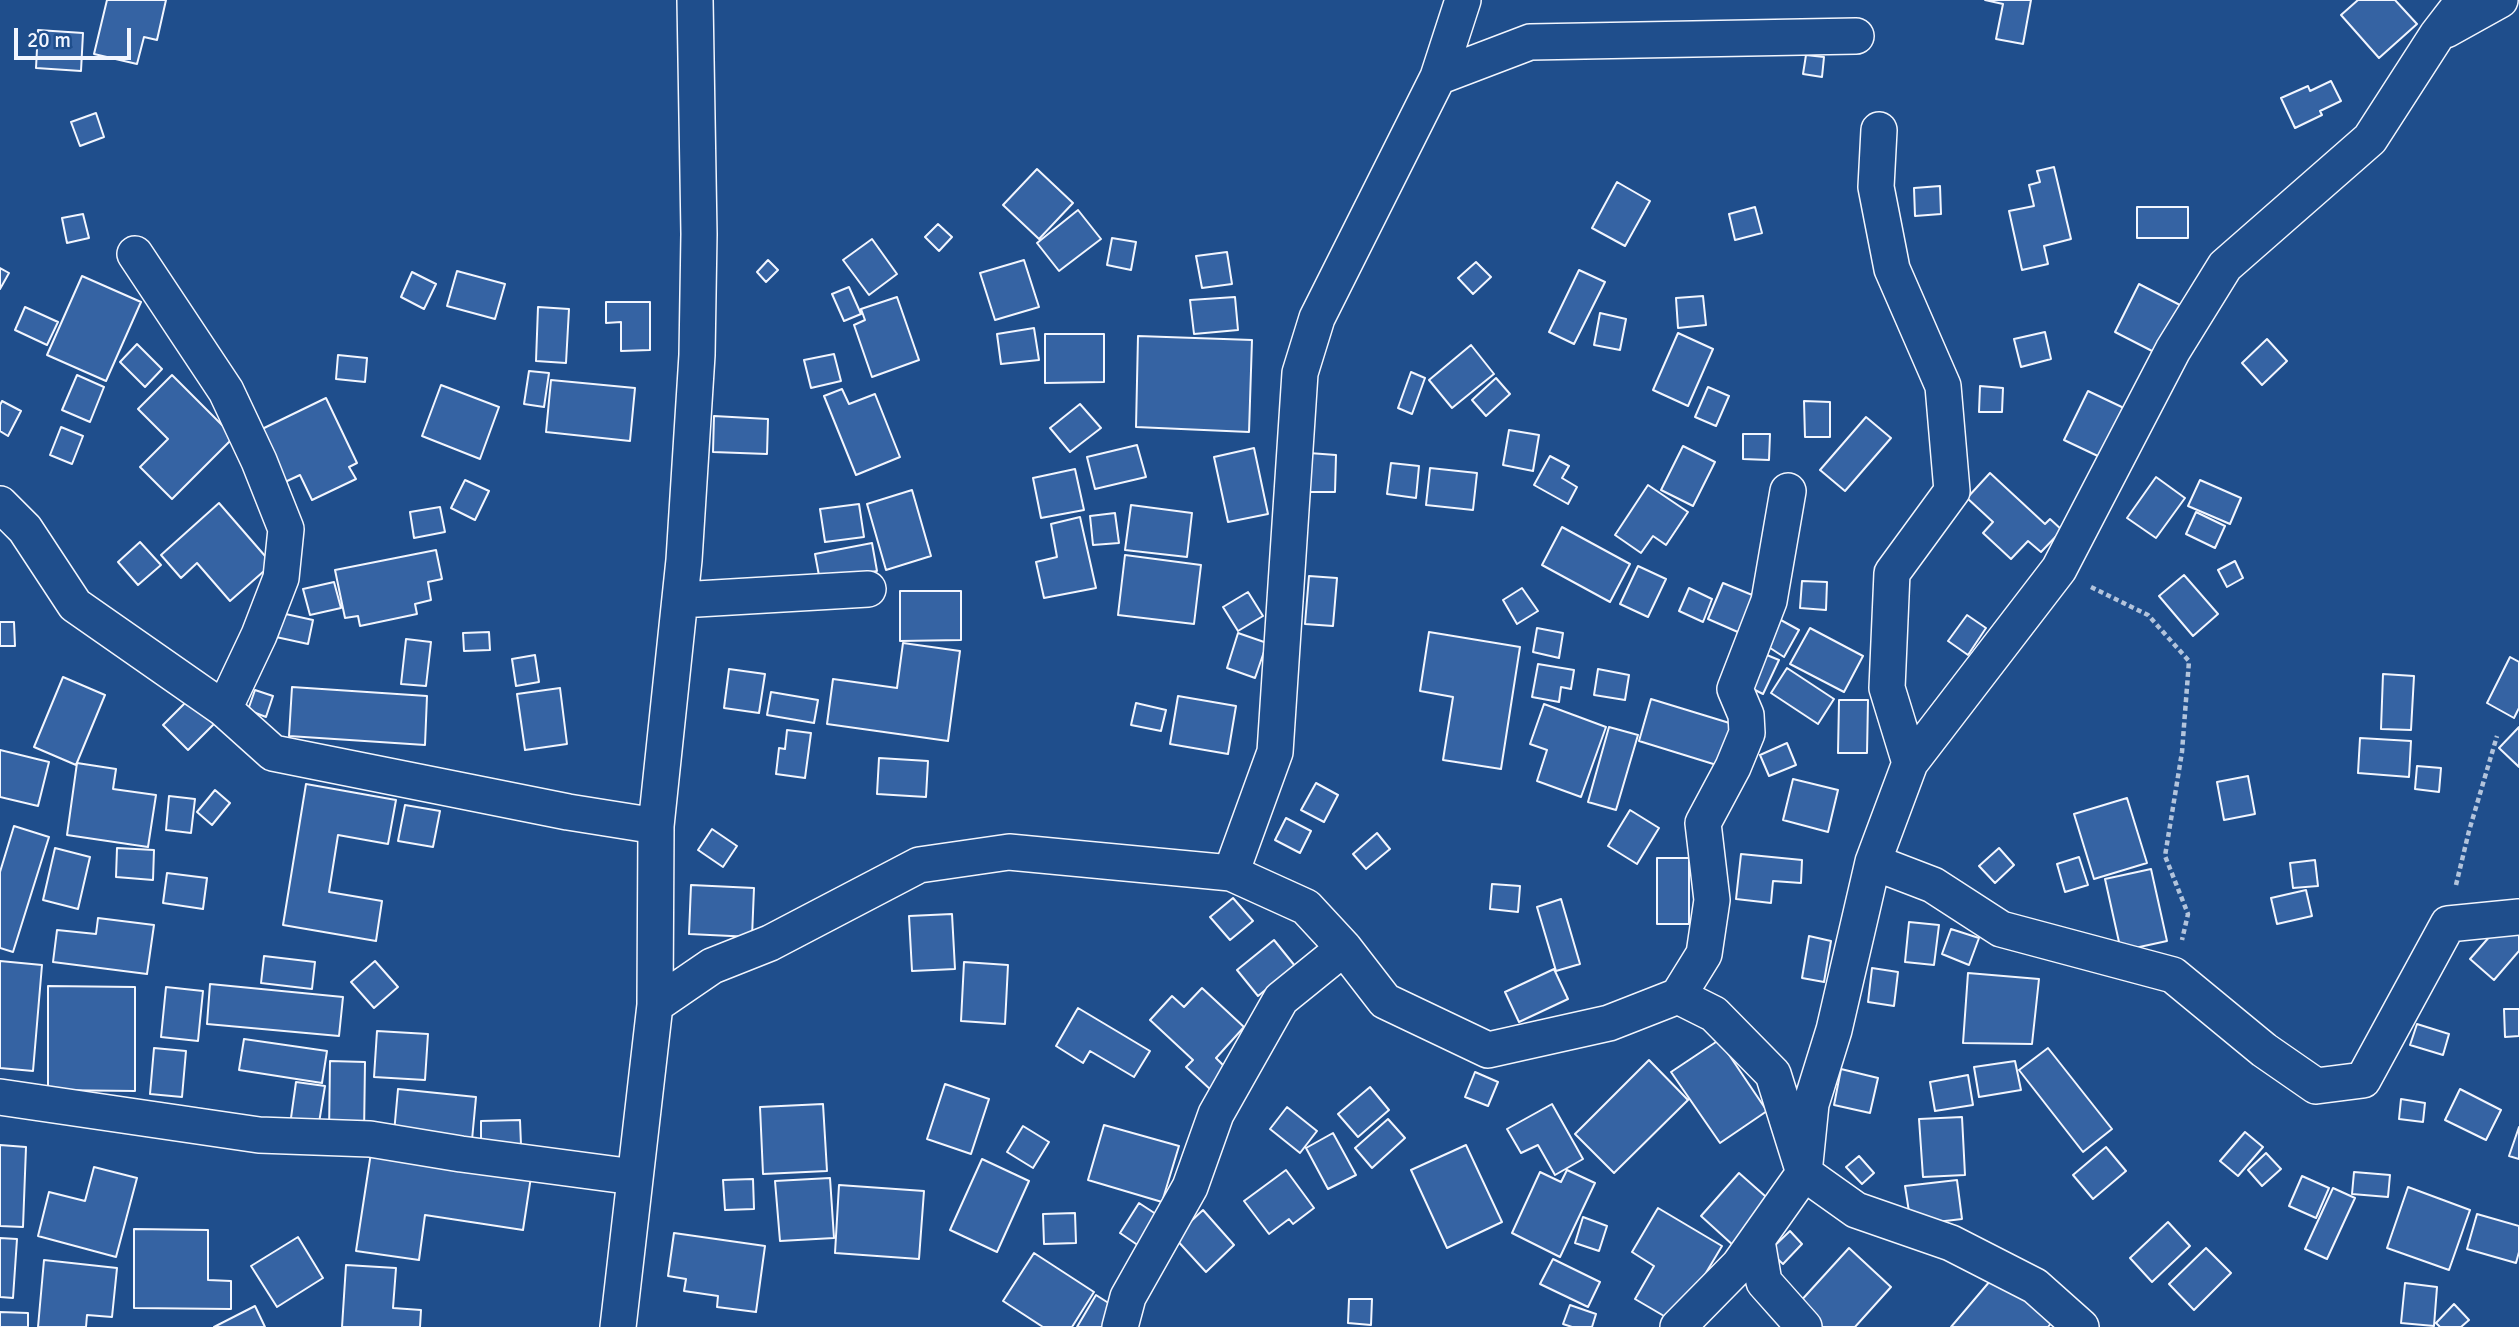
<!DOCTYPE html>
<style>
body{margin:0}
#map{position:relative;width:2519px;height:1327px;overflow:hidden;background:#1f4e8c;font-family:Signika,sans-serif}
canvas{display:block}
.scale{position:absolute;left:14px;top:28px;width:117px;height:32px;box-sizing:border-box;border:4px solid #f2f6ff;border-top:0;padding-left:9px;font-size:21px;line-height:24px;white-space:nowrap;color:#f2f6ff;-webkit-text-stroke:5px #1f4e8c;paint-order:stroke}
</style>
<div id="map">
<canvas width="2519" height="1327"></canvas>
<div class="scale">20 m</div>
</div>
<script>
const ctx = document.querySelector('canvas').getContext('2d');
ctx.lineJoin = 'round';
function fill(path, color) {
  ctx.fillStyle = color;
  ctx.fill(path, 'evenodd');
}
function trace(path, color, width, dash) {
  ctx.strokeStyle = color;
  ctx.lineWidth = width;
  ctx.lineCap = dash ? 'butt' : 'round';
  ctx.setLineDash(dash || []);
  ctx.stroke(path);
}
const building = new Path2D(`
 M107 0H166L157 40 144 37 137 64 94 54Z
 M1985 0H2031L2023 44 1996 39 2003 4Z
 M2358 0H2395L2417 24 2379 58 2341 15Z
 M38 30 83 33 81 71 36 68Z
 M1806 55 1824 57 1822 77 1803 74Z
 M2331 81 2341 101 2320 111 2322 115 2295 128 2281 98 2308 86 2310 91Z
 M96 113 104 137 80 146 71 122Z
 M2054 167 2071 239 2044 246 2048 264 2022 270 2009 211 2034 206 2029 185 2040 182 2037 171Z
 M1037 169 1073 203 1039 239 1003 205Z
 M1617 182 1650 201 1625 246 1592 228Z
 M1940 186 1941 214 1915 216 1914 188Z
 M1755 207 1762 233 1735 240 1729 214Z
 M2137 207H2188V238H2137Z
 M1078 210 1101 239 1059 271 1037 243Z
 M83 214 89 238 67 243 62 218Z
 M938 224 952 237 939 251 925 237Z
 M1112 238 1136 242 1131 270 1107 265Z
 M872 239 897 274 869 295 843 260Z
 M1227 252 1232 284 1202 288 1196 256Z
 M768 260 778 270 766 282 757 272Z
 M1024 260 1039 307 995 320 980 273Z
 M1476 262 1491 277 1473 294 1458 278Z
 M0 268 9 273 0 289Z
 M1579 270 1605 282 1574 344 1549 332Z
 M457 271 505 284 495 319 447 306Z
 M412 272 436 284 424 309 401 297Z
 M82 276 141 302 106 381 47 355Z
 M2139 284 2180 305 2156 353 2115 332Z
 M849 287 861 314 844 321 832 294Z
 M1703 296 1706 325 1678 328 1676 298Z
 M897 297 919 360 872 377 854 325 865 320 861 309Z
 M1235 297 1238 330 1194 334 1190 300Z
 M606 302H650V350L621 351V322L606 323Z
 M25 307 58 322 47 345 15 330Z
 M538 307 569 309 566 363 536 361Z
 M1600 313 1626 319 1620 350 1594 345Z
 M1034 328 1039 360 1001 364 997 334Z
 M2045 332 2051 359 2021 367 2014 339Z
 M1678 333 1713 349 1688 406 1653 390Z
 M1045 334H1104V382L1045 383Z
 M1138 336 1252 340 1249 432 1136 427Z
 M2267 339 2287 361 2262 385 2242 363Z
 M137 344 162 369 145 387 120 362Z
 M1471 345 1494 374 1452 408 1429 380Z
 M834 354 841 381 811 388 804 360Z
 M338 355 367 358 365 382 336 379Z
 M529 371 549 373 544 407 524 404Z
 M1411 372 1425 378 1412 414 1398 408Z
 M77 375 104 387 90 422 62 410Z
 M172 375 234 437 172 499 140 467 168 439 138 409Z
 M1496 378 1510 394 1486 416 1472 400Z
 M551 380 635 388 630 441 546 432Z
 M441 385 499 407 480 459 422 436Z
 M1980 386 2003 388 2002 412H1979Z
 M1708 387 1729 396 1716 426 1695 417Z
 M842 389 849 404 875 394 900 457 856 475 824 396Z
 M2088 391 2126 409 2102 458 2064 440Z
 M326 398 357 463 349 467 356 479 312 500 300 475 285 482 260 430Z
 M2 401 21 411 8 436 0 431V405Z
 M1804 401 1830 402V437H1805Z
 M1080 404 1101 428 1070 452 1050 428Z
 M714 416 768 419 767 454 713 452Z
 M1866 417 1891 438 1845 491 1820 470Z
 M61 427 83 436 72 464 50 455Z
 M1509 430 1539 435 1533 471 1503 465Z
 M1743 434H1770L1769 460 1743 459Z
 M1137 445 1146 477 1095 489 1087 457Z
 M1683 446 1715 462 1693 506 1661 490Z
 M1254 448 1268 514 1228 522 1214 457Z
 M1309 453 1336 455 1335 492H1309Z
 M1550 456 1569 466 1562 478 1577 487 1568 504 1534 485Z
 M1391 463 1419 466 1416 498 1387 494Z
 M1430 468 1477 473 1473 510 1426 505Z
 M1075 469 1084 510 1041 518 1033 478Z
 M1990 473 2045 524 2050 519 2062 530 2041 552 2028 541 2011 559 1983 533 1993 522 1967 498Z
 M2156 477 2185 498 2156 538 2127 518Z
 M465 480 489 491 475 520 451 508Z
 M2200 480 2241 498 2230 524 2188 506Z
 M1648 485 1688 512 1666 545 1653 536 1641 553 1615 535Z
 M912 490 931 556 886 570 867 504Z
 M219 503 272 564 230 601 197 563 181 578 161 555Z
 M859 504 864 537 825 542 820 509Z
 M1131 505 1192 513 1187 557 1125 550Z
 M440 507 445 532 414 538 410 512Z
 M2196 512 2225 526 2215 548 2186 534Z
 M1115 513 1119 543 1093 545 1090 516Z
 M1080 517 1096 588 1044 598 1036 562 1057 557 1051 524Z
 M1562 527 1630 564 1610 602 1542 565Z
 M140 542 161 565 138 585 118 562Z
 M872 543 877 571 820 581 815 554Z
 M436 550 442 579 428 582 431 600 415 604 417 614 360 626 358 616 345 618 335 570Z
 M1125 555 1201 565 1194 624 1118 615Z
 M2235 561 2243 578 2227 587 2218 570Z
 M1638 566 1666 579 1648 617 1620 604Z
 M2184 575 2218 614 2193 636 2159 596Z
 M1309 576 1337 578 1333 626 1305 624Z
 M1802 581 1827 582 1826 610 1800 608Z
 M334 582 341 608 310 615 303 589Z
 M1723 583 1762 599 1747 636 1708 619Z
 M1522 588 1538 611 1517 624 1503 600Z
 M1689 588 1712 599 1703 622 1679 611Z
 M900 591H961V640L900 641Z
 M1248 592 1263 616 1238 631 1223 607Z
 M281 613 313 620 308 644 276 637Z
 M1967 615 1986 628 1968 655 1948 641Z
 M1779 619 1799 630 1784 657 1764 644Z
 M0 622H14L15 646H0Z
 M1537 628 1563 633 1559 658 1533 652Z
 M1810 628 1863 656 1844 692 1790 664Z
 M489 632 490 650 464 651 463 633Z
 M1429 632 1520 647 1501 769 1443 760 1453 697 1420 691Z
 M1238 633 1267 643 1255 678 1227 668Z
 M406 639 431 642 426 686 401 684Z
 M903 643 960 651 948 741 827 724 833 679 897 688Z
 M1762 653 1779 660 1763 694 1747 686Z
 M535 655 539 682 516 686 512 659Z
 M2510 657 2519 662V708L2514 718 2487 703Z
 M1538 664 1574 670 1571 689 1561 687 1559 702 1532 697Z
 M1787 668 1834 699 1818 724 1771 693Z
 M729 669 765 674 759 713 724 708Z
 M1598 669 1629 675 1625 700 1594 695Z
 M2383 674 2414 676 2411 730 2381 729Z
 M63 677 105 695 76 765 34 747Z
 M292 687 427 696 425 745 289 736Z
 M560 688 567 744 525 750 517 694Z
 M255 690 273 696 266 717 248 710Z
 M771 692 818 700 814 723 767 715Z
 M1178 696 1236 706 1228 754 1170 744Z
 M189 699 214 724 188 750 163 725Z
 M1651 699 1736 725 1723 767 1639 741Z
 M1839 700H1868L1867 753H1838Z
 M1136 703 1166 710 1161 731 1131 725Z
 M1544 704 1606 727 1581 797 1537 781 1547 750 1530 744Z
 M1609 727 1638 735 1616 810 1588 802Z
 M2519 727V767L2499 748Z
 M787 730 811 733 805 778 776 774 779 748 785 749Z
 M2360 738 2411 741 2409 777 2358 773Z
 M1787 743 1796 765 1769 776 1760 755Z
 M0 750 49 762 38 806 0 797Z
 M879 758 928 761 926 797 877 794Z
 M77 763 116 769 113 789 156 795 148 847 67 835Z
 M2417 766 2441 768 2439 792 2415 789Z
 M2248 776 2255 814 2224 820 2217 782Z
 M1793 779 1838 790 1828 832 1783 820Z
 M1316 783 1338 795 1324 822 1301 810Z
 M306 784 396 800 388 844 338 835 329 892 382 901 376 941 283 925Z
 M215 790 230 803 212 825 197 812Z
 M169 796 195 799 191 833 166 830Z
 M2127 798 2147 863 2094 879 2074 814Z
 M405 805 440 811 433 847 398 841Z
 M1630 810 1659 828 1637 864 1608 846Z
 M1286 818 1311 831 1300 853 1275 840Z
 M14 826 49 837 13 952 0 948V872Z
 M712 829 737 846 723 867 698 850Z
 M1377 833 1390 849 1366 869 1353 854Z
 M55 848 90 857 78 909 43 900Z
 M117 848 154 850 153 880 116 877Z
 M1999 848 2014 865 1995 883 1979 866Z
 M1741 854 1802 860 1801 883 1773 881 1771 903 1736 899Z
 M2079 857 2088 885 2065 892 2057 864Z
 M1657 858H1689V924H1657Z
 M2315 860 2318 886 2293 888 2290 863Z
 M2151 869 2167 941 2121 951 2105 879Z
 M167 873 207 878 203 909 163 903Z
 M1492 884 1520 886 1518 912 1490 909Z
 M691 885 754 888 752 937 689 934Z
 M2306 890 2312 916 2277 924 2271 898Z
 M1233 898 1253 921 1230 940 1210 917Z
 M1561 899 1580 964 1556 971 1537 907Z
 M952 914 955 969 912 971 909 916Z
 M98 918 154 925 147 974 53 962 57 930 96 934Z
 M2505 919 2519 932V951L2494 980 2470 959Z
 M1909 922 1939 925 1934 965 1905 962Z
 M1951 929 1979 938 1969 965 1942 954Z
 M1809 936 1831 941 1824 982 1802 978Z
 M1274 940 1295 966 1258 996 1237 970Z
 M264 956 315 962 312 989 261 983Z
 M0 961 42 965 33 1071 0 1068Z
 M375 961 398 987 374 1008 351 982Z
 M964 962 1008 965 1005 1024 961 1021Z
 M1872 968 1898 972 1894 1006 1868 1002Z
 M1554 969 1568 999 1519 1022 1505 992Z
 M1968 973 2039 979 2032 1044 1963 1043Z
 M210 984 343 997 339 1036 207 1024Z
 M48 986 135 987V1091L48 1090Z
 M166 987 203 991 198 1041 161 1037Z
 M1202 988 1244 1027 1216 1058 1229 1071 1211 1090 1186 1067 1193 1060 1150 1020 1172 996 1184 1007Z
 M1078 1008 1150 1051 1134 1077 1090 1051 1083 1063 1056 1046Z
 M2504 1009H2519V1036L2505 1037Z
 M2417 1024 2449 1034 2443 1055 2410 1045Z
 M377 1031 428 1034 425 1080 374 1077Z
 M244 1039 327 1051 322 1083 239 1070Z
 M1719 1040 1767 1111 1720 1143 1671 1072Z
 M154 1048 186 1051 182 1097 150 1094Z
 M2048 1048 2112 1129 2083 1152 2019 1070Z
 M1649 1060 1688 1100 1614 1173 1575 1134Z
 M330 1061 365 1062 364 1135 329 1134Z
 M2015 1061 2021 1090 1979 1097 1974 1067Z
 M1841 1069 1878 1078 1870 1113 1834 1105Z
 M1475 1072 1498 1082 1488 1106 1465 1097Z
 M1968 1075 1973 1105 1935 1111 1930 1082Z
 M296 1082 325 1086 318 1129 290 1125Z
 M945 1084 989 1099 971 1154 927 1139Z
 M1370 1087 1389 1110 1358 1137 1338 1114Z
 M398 1089 476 1097 472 1140 394 1133Z
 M2460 1089 2501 1110 2486 1140 2445 1120Z
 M2401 1099 2425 1103 2423 1122 2399 1119Z
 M823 1104 827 1171 763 1174 760 1107Z
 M1552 1104 1583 1159 1555 1175 1538 1145 1521 1153 1507 1129Z
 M1287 1107 1317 1131 1300 1153 1270 1129Z
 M1962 1117 1965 1175 1923 1177 1919 1119Z
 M1388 1119 1405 1138 1372 1168 1355 1148Z
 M520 1120 521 1145 481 1146V1121Z
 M1104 1125 1179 1146 1162 1202 1088 1180Z
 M1023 1126 1049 1142 1033 1168 1007 1152Z
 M2519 1127V1159L2509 1156Z
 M2245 1132 2263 1147 2238 1176 2220 1161Z
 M1333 1133 1356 1175 1328 1189 1306 1148Z
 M0 1145 26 1147 23 1227 0 1226Z
 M1466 1145 1502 1222 1447 1248 1411 1170Z
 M372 1146 532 1170 523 1230 425 1215 419 1260 356 1251Z
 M2106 1147 2126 1171 2093 1199 2073 1175Z
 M2266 1153 2281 1169 2262 1186 2248 1170Z
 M1859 1156 1874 1173 1862 1184 1846 1167Z
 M982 1159 1029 1181 997 1252 950 1230Z
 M94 1167 137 1178 116 1257 38 1236 49 1192 85 1201Z
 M1286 1170 1314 1208 1293 1224 1289 1219 1269 1234 1244 1201Z
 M1567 1170 1595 1183 1560 1257 1512 1233 1540 1172 1561 1182Z
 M2354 1172 2390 1175 2388 1197 2352 1194Z
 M1739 1173 1773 1203 1734 1246 1701 1216Z
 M2302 1176 2329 1188 2316 1218 2289 1206Z
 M830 1178 834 1238 780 1241 775 1181Z
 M753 1179 754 1209 725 1210 723 1180Z
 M1957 1180 1962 1219 1911 1225 1905 1186Z
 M839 1185 924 1191 919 1259 835 1253Z
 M2408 1187 2470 1210 2449 1270 2387 1248Z
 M2333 1188 2355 1198 2327 1259 2305 1249Z
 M1139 1203 1162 1218 1142 1248 1120 1233Z
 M1658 1208 1722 1246 1676 1323 1635 1299 1654 1266 1632 1252Z
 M1203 1210 1234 1245 1206 1272 1174 1237Z
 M1075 1213 1076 1243 1044 1244 1043 1214Z
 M2477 1214 2519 1226V1252L2516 1263 2467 1249Z
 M1583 1217 1607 1226 1599 1251 1575 1243Z
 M2168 1222 2190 1246 2152 1282 2130 1258Z
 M134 1229 208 1230V1280L231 1281V1309L134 1308Z
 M1790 1231 1802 1244 1783 1264 1769 1251Z
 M674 1233 765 1246 756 1312 717 1307 718 1296 684 1291 686 1279 668 1276Z
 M298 1237 323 1278 277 1307 251 1266Z
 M0 1238 17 1239 13 1298 0 1297Z
 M1849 1248 1891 1287 1855 1327H1822L1798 1304Z
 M2206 1248 2231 1273 2194 1310 2169 1284Z
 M1034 1253 1094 1292 1072 1327H1043L1003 1301Z
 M1553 1259 1600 1282 1588 1307 1540 1284Z
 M44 1260 117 1268 112 1317 87 1315 86 1327H38Z
 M346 1265 396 1268 393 1308 421 1310 420 1327H342Z
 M1996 1274 2052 1322 2048 1327H1951Z
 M2405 1283 2437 1287 2434 1326 2401 1323Z
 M1096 1295 1121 1311 1111 1327H1077Z
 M1349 1299H1372L1371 1325 1348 1323Z
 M2454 1304 2469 1320 2461 1327H2440L2436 1323Z
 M1570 1305 1596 1314 1592 1327H1572L1563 1324Z
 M255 1306 265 1327H214Z
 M0 1312 28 1313V1327H0Z`);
fill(building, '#3563a3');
trace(building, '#f2f6ff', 2);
const street = new Path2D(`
 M2446 30 2500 0
 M1438 77 1530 42 1856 36
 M1879 130 1876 187 1892 269 1943 386 1952 491 1892 573 1887 688 1910 763
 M135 254 226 391 259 461 286 529 281 578 259 635 224 709
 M0 504 25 529 75 605 224 709 273 753 568 812 656 826
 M680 600 868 589
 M1873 862 1933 885 2001 929 2173 975 2264 1050 2316 1086 2363 1080 2448 924 2519 917
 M1231 873 1275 752 1300 373 1317 318 1438 77 1463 0
 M1678 996 1714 1014 1773 1074 1804 1173 1856 1210 1951 1243 2035 1286 2081 1327
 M655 1005 712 966 770 943 919 865 1009 852 1231 873 1306 907 1344 948 1385 1001 1488 1050 1609 1023 1678 996 1704 954 1712 900 1703 823 1733 767 1747 733 1746 715 1735 689 1769 601 1788 491
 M0 1097 259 1135 370 1139 461 1154 634 1177
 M1757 1241 1764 1282 1804 1327
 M618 1327 655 1005 656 826 684 560 697 355 699 234 695 0
 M1120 1327 1128 1297 1190 1187 1216 1114 1281 999 1344 948
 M1678 1327 1739 1265 1804 1173 1811 1104 1834 1030 1873 862 1910 763 2059 569 2173 350 2225 266 2370 139 2437 35 2464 0`);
trace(street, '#f2f6ff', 38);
trace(new Path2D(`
 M2091 587 2148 615 2189 661 2182 752 2165 856 2188 914 2182 940
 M2456 885 2469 831 2497 736`), '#b3c4dc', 4.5, [5, 3.5]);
trace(street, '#1f4e8c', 35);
</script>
